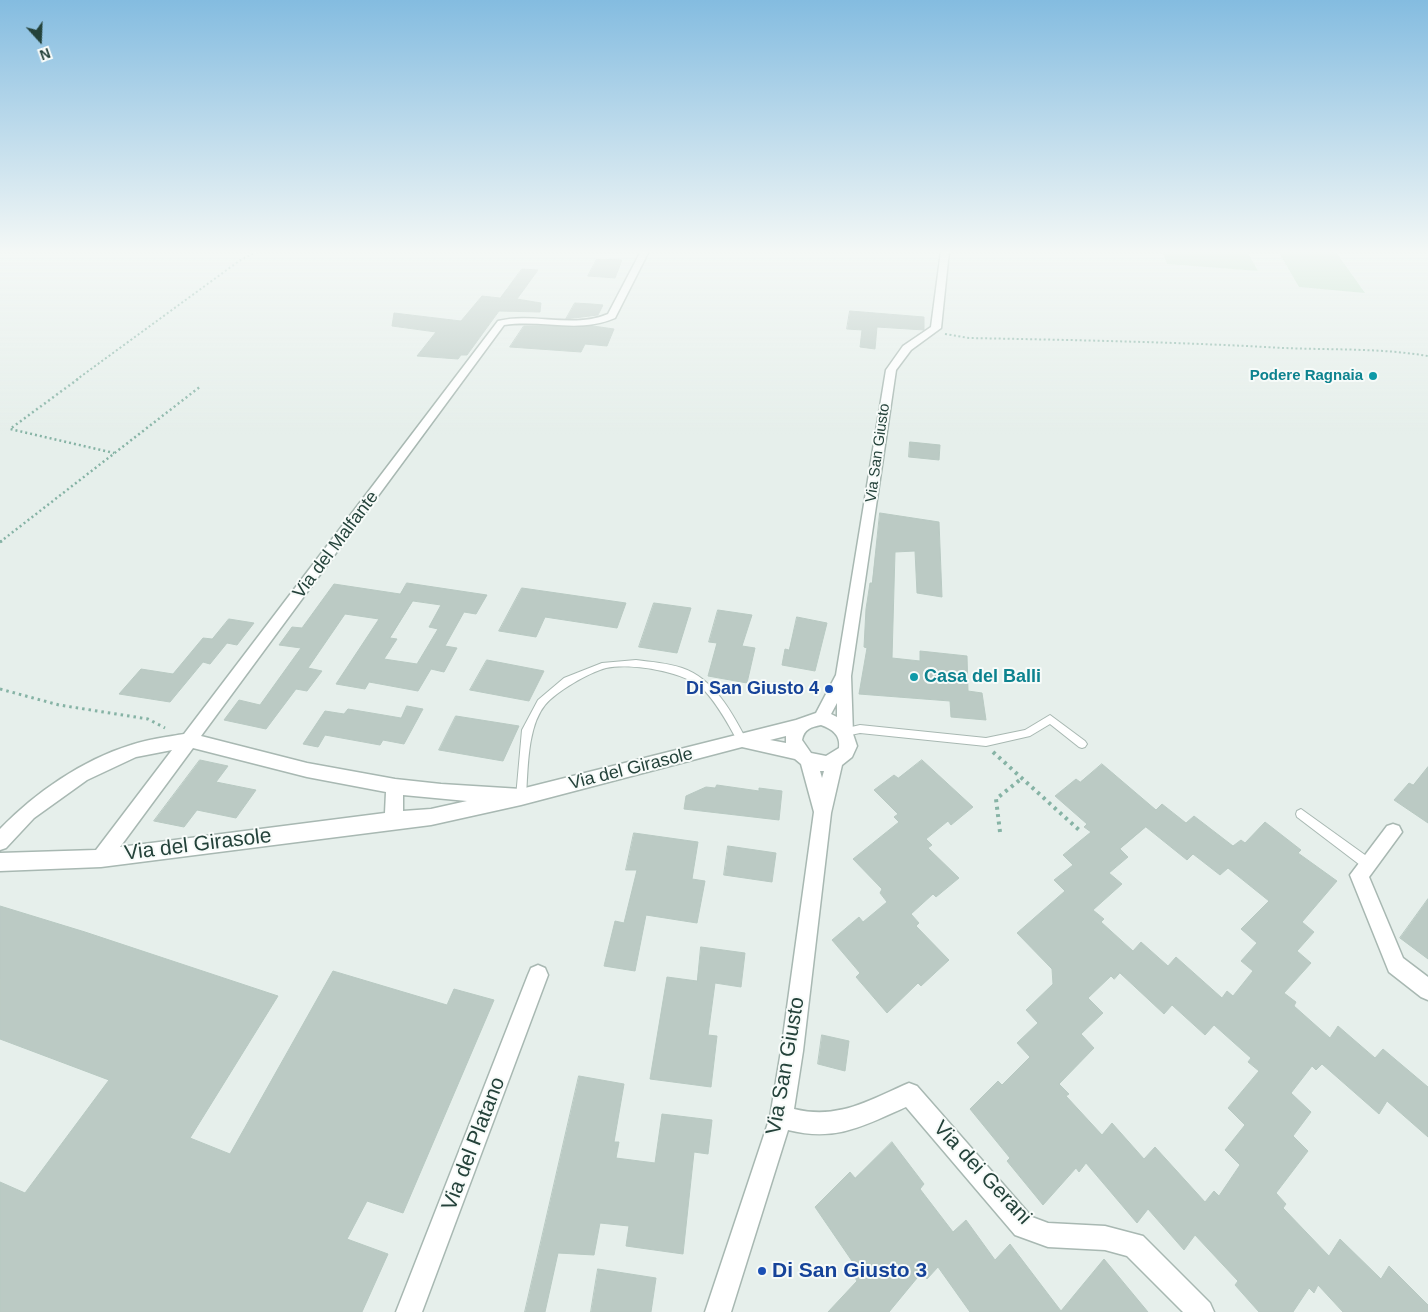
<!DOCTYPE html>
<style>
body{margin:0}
#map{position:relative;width:1428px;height:1312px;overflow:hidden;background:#e6efeb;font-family:Helvetica,sans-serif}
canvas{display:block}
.north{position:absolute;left:15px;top:15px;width:50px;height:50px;-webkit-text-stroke:4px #f7fbf9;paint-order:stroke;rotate:160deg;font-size:14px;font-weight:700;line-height:20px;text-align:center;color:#24423a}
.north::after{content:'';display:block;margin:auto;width:18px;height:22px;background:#24423a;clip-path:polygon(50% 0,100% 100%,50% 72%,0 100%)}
</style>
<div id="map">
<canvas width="1428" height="1312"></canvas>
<div class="north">N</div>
</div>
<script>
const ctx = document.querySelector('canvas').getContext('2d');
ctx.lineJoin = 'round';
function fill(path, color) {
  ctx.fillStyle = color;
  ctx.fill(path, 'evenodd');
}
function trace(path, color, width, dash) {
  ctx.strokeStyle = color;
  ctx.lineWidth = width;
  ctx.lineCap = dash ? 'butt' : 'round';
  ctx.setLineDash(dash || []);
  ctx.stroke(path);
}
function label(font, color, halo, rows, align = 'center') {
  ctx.font = font + ' Helvetica,sans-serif';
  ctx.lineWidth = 4;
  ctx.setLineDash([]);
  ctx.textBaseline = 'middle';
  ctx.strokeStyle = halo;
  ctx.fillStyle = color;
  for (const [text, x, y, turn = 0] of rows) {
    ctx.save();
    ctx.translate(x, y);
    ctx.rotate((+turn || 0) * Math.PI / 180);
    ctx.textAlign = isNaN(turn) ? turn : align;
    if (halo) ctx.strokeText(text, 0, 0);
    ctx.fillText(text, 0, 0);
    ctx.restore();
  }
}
fill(new Path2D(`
 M1162 251H1247L1258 271 1167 264Z
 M1278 251 1336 252 1365 293 1299 287Z`), '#bfe0c8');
const building = new Path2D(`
 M597 259 622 260 615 278 588 276Z
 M522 269 538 270 517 299 541 303 540 312 499 311 467 355H461L458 359 417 356 436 332 392 326 394 313 461 321 482 296 500 298Z
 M575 303 592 304 603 305 598 315 566 319Z
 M850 311 924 317V330L877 327 875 349 860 347 862 330 847 329Z
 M524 326H593L614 329 607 346 585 344 581 352 510 347Z
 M910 442 940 445 939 460 909 457Z
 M880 513 939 522 942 597 917 593 915 551 895 552 892 658 920 661V651L967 656 968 691 982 693 986 720 951 717 950 701 859 694 867 648 864 647 866 609 870 583H872Z
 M407 583 487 595 476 614 464 612 445 646 457 648 444 672 431 669 418 691 369 682 365 689 336 684 379 619 345 614 308 668 322 671 307 691 296 689 266 729 224 720 239 700 260 705 301 648 279 645 292 627 302 628 334 584 400 594ZM413 601 441 605 429 627 438 629 417 664 384 659 397 639 390 638Z
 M522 588 626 603 617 628 545 617 536 637 499 631Z
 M654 603 691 608 677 653 639 647Z
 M718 610 752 615 742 646 755 648 747 683 708 676 717 643 709 642Z
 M797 617 827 623 815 671 782 665 785 649 789 650Z
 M229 619 254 623 237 645 227 643 210 664 203 662 170 702 119 694 141 669 173 674 203 638 212 639Z
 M487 660 544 671 529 701 470 690Z
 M407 706 423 709 404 744 383 740 380 745 325 735 318 747 303 744 325 711 344 714 348 709 401 718Z
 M456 716 519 726 503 761 439 750Z
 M200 760 228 766 216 782 256 790 236 818 197 810 184 827 154 821Z
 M922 760 973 807 951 825 948 821 926 839 932 845 928 848 959 878 936 897 933 894 911 914 919 923 916 926 949 960 921 986 918 983 887 1013 856 977 860 973 832 940 859 917 863 922 887 902 880 893 882 889 853 859 899 822 894 817 898 814 874 790 894 775 898 778Z
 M1102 764 1156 810 1162 804 1186 823 1194 816 1233 846 1241 840 1245 843 1265 822 1301 850 1298 853 1337 881 1302 922 1314 932 1297 951 1311 963 1284 993 1296 1002 1294 1006 1330 1038 1338 1026 1375 1058 1383 1049 1428 1087V1137L1387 1101 1379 1114 1322 1064 1316 1070 1312 1066 1291 1093 1311 1112 1293 1136 1308 1151 1276 1193 1286 1204 1283 1208 1329 1256 1340 1239 1381 1279 1389 1266 1428 1305V1312H1343L1318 1285 1314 1293 1309 1288 1293 1312H1259L1235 1285 1238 1281 1195 1235 1184 1250 1148 1209 1137 1223 1086 1163 1079 1172 1076 1168 1043 1205 1007 1161 1010 1158 970 1109 998 1081 1002 1085 1030 1057 1017 1043 1038 1023 1026 1010 1053 984 1052 969 1017 933 1065 891 1054 880 1073 865 1063 855 1091 832 1084 827 1087 824 1055 796 1076 779 1080 782ZM1146 827 1187 860 1193 854 1220 875 1228 868 1269 901 1241 929 1257 943 1241 961 1253 971 1233 996 1227 991 1222 998 1176 957 1168 966 1141 942 1133 951 1101 922 1104 919 1093 910 1122 884 1109 873 1128 857 1120 849ZM1120 973 1164 1014 1172 1005 1205 1035 1214 1025 1251 1058 1248 1062 1259 1071 1228 1108 1245 1125 1225 1150 1240 1165 1219 1196 1214 1191 1205 1202 1155 1147 1144 1159 1112 1123 1102 1135 1066 1096 1069 1094 1059 1084 1094 1048 1081 1034 1103 1013 1088 998 1111 976 1114 979Z
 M1428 767V823L1394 800 1409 783 1413 785Z
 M717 785 759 791V788L782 791 779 820 684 809 686 796 706 787 715 788Z
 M634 833 698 842 692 879 705 881 697 923 646 915 635 971 604 966 615 921 624 923 637 870H626Z
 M728 846 776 853 772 882 724 875Z
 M1428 899V959L1400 938Z
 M0 906 85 932 278 996 190 1138 230 1154 333 971 447 1005 454 989 494 1000 403 1213 367 1201 347 1239 388 1254 362 1312H0V1182L25 1193 109 1080 0 1039Z
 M701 947 745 953 741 987 715 983 708 1035 717 1036 711 1087 650 1079 667 977 697 981Z
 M822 1035 849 1041 845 1071 818 1064Z
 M579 1076 624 1084 614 1142H619L616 1158 655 1163 662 1114 712 1120 708 1154 694 1152 683 1254 626 1246 629 1226 600 1223 594 1255 558 1253 545 1312H525Z
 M892 1142 924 1184 920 1189 953 1232 966 1220 995 1260 1010 1244 1061 1311 1104 1259 1148 1312H970L938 1267 927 1279 922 1272 889 1312H828L857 1281 847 1266 852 1261 815 1207 850 1172 855 1178Z
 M598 1269 656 1278 651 1312H591Z`);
fill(building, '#bbcac4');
trace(building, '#b8c9c2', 1);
const lane = new Path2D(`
 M636 660C651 662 668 663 682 668 714 679 732 712 747 741L745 744 742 745 739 744C729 725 718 705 704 690 685 671 631 663 606 668 588 673 557 691 545 705 527 727 528 770 526 797L525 800 521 801 517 800 516 797 522 730 538 700 564 678 602 663Z
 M1050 715 1085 741 1087 744 1085 747 1082 748 1079 747 1050 724 1030 736 986 746 860 733 846 736 843 735 841 732 843 729 860 725 986 738 1025 730Z
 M1301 809 1372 860 1373 864 1372 868 1368 869 1364 868 1297 817 1296 814 1297 811Z`);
const street = new Path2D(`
 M641 251H649L615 318C579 334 542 319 504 325L201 736 307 763 395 779 441 784 521 789 796 720 816 713 836 675 886 370 903 346 931 327 941 251H949L941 328 911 350 896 370 851 676 853 734 857 746 852 757 842 765 831 813 803 1051 794 1109C839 1120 869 1100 909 1083L917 1086 1032 1217 1048 1223 1105 1226 1143 1236 1210 1303 1214 1312H1183L1127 1256 1105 1250 1048 1247 1015 1235 906 1107C863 1126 836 1142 788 1130L731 1312H705L770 1117 781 1051 814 812 801 764 795 759 742 747 521 805 431 825 101 867 0 871V853L96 850 172 750 136 757 87 780 34 818 6 848 0 850V829C35 793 82 760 131 745 148 739 167 737 184 734L498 321C534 312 573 329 608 314ZM837 703V717L831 714ZM821 725C832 729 841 735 839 748L826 756 811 753 802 740C804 729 811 727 821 725ZM786 736V743L770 740ZM193 748 307 777 386 792 385 813 120 847ZM820 771H824L822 778ZM403 795 467 801 431 809 403 811Z
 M1393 824 1399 826 1402 832 1369 877 1403 958 1428 977V1000L1421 997 1389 972 1350 875 1387 826Z
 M538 965 545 968 548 975 422 1312H396L528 975 531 968Z`);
trace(lane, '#a8b8b2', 2);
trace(street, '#a8b8b2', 3);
trace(new Path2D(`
 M945 334 969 338C1074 340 1179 342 1284 348 1332 350 1381 348 1428 356
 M76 380 239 261 258 251`), '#86b3a5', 2, [2, 2.5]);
trace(new Path2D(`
 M78 379 10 429 114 453
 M0 542 201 386`), '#86b3a5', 2.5, [2, 3]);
trace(new Path2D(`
 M0 542 2 541
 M0 689 59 705 148 719 165 728`), '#86b3a5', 3, [2.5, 4]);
trace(new Path2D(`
 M993 752 1079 830
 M1000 832 996 799 1021 779`), '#86b3a5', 4, [3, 4.5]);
fill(lane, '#fff');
fill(street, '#fff');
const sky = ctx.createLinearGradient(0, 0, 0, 434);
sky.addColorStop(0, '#84bce0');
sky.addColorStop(0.58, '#f4f8f6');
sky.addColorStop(1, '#f4f8f600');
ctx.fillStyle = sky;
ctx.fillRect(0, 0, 1428, 434);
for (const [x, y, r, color] of [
 [1373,376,5,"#0f9aa8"],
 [914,677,5,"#0f9aa8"],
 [829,689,5,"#1a4fb4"],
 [762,1271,5,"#1a4fb4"]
]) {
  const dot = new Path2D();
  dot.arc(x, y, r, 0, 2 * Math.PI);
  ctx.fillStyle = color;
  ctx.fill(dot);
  trace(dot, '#f7fbf9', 2);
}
label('bold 15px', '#0d838f', '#f7fbf9', [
 ["Podere Ragnaia",1363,376]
], 'right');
label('15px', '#24423a', '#f7fbf9', [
 ["Via San Giusto",878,453,-82]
]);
label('18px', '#24423a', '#f7fbf9', [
 ["Via del Malfante",336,545,-53],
 ["Via del Girasole",631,769,-14]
]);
label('bold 18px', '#0d838f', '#f7fbf9', [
 ["Casa del Balli",924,677]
], 'left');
label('bold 18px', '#164399', '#f7fbf9', [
 ["Di San Giusto 4",819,689]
], 'right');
label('21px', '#24423a', '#f7fbf9', [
 ["Via del Girasole",198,845,-7],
 ["Via San Giusto",786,1066,-80],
 ["Via del Platano",474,1144,-69],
 ["Via dei Gerani",982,1173,47]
]);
label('bold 21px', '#164399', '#f7fbf9', [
 ["Di San Giusto 3",772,1271]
], 'left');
</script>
